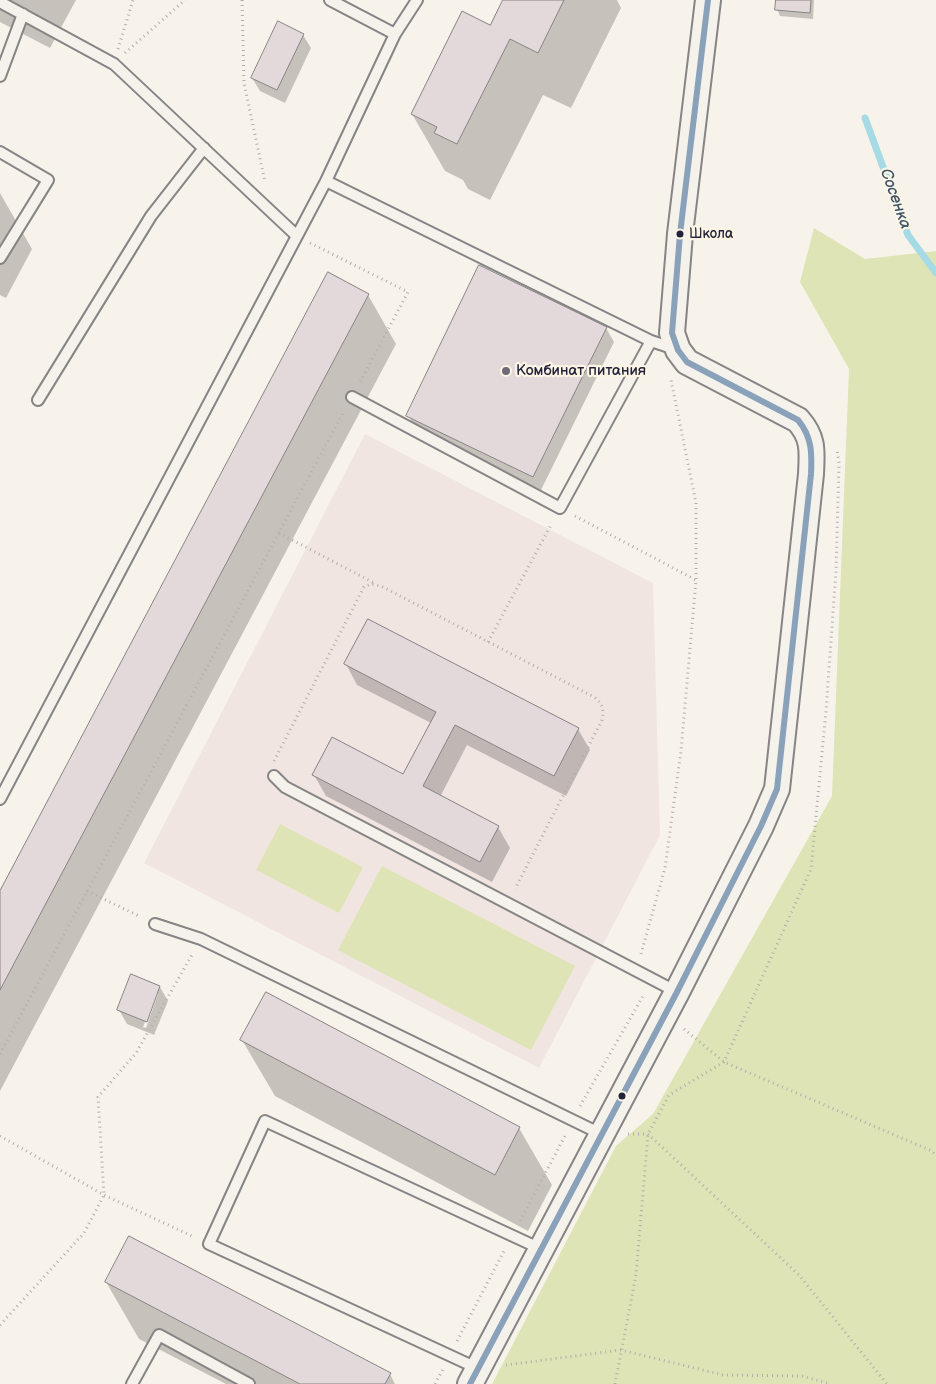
<!DOCTYPE html>
<meta charset="utf-8">
<style>
body{margin:0}
canvas{display:block;background:#f7f3ea}
</style>
<canvas width="936" height="1384"></canvas>
<script>
const ctx = document.querySelector('canvas').getContext('2d');
ctx.lineJoin = 'round';
function fill(path, color) {
  ctx.fillStyle = color;
  ctx.fill(path, 'evenodd');
}
function trace(path, color, width, dash) {
  ctx.strokeStyle = color;
  ctx.lineWidth = width;
  ctx.lineCap = dash ? 'butt' : 'round';
  ctx.setLineDash(dash || []);
  ctx.stroke(path);
}
function label(font, color, halo, rows, align = 'center') {
  ctx.font = font + ' "Balsamiq Sans",sans-serif';
  ctx.lineWidth = 4.5;
  ctx.setLineDash([]);
  ctx.textBaseline = 'middle';
  ctx.strokeStyle = halo;
  ctx.fillStyle = color;
  for (const [text, x, y, turn = 0] of rows) {
    ctx.save();
    ctx.translate(x, y);
    ctx.rotate((+turn || 0) * Math.PI / 180);
    ctx.textAlign = isNaN(turn) ? turn : align;
    if (halo) ctx.strokeText(text, 0, 0);
    ctx.fillText(text, 0, 0);
    ctx.restore();
  }
}
fill(new Path2D(`
 M365 434 653 583 660 835 539 1068 144 863Z`), '#f1e5e1');
fill(new Path2D(`
 M814 228 865 259 936 251V1384H492L616 1146 653 1114 832 796 849 369 800 282Z
 M280 824 363 867 339 913 256 870Z
 M382 866 575 966 531 1050 338 950Z`), '#dfe4b6');
fill(new Path2D(`
 M0 0H76L50 48 0 22Z
 M504 0H617L621 8 571 108 543 95 490 200 468 189 463 180 445 171 412 114 491 27Z
 M777 0H814L813 19 780 16 777 9Z
 M303 35 311 48 285 103 260 91 252 78Z
 M0 193 32 249 6 298 0 295Z
 M368 295 396 344 0 1091V894Z
 M606 328 614 342 541 490 416 429 408 415Z
 M346 664 578 729 590 750 566 796 467 745 440 797 498 827 510 848 492 882 326 796 314 775H404L431 723 357 685Z
 M160 987 168 1001 154 1035 127 1024 119 1010ZM156 994H158L146 1028 143 1027Z
 M266 994 519 1128 552 1185 528 1231 275 1096 242 1040Z
 M106 1282 390 1374 395 1384H226L139 1339Z`), '#0003');
trace(new Path2D(`
 M865 118 908 235 936 273`), '#a6dbe5', 7);
const building = new Path2D(`
 M503 0H564L538 53 510 39 457 144 434 133 437 127 411 114 462 11 490 25Z
 M776 0H811L810 13 775 10Z
 M278 21 304 34 277 90 251 78Z
 M479 265 607 327 533 477 406 416Z
 M328 272 369 294 0 990V891Z
 M368 619 579 728 554 776 455 725 423 786 499 826 480 862 312 775 332 737 403 774 436 712 344 664Z
 M131 974 160 986 147 1022 117 1010Z
 M266 992 520 1127 495 1175 240 1040Z
 M129 1236 391 1373 385 1384H300L105 1282Z`);
fill(building, '#e3d8da');
trace(building, '#868485', 1);
const service = new Path2D(`
 M330 0 395 34
 M0 2 114 64 297 236
 M0 76 23 14
 M0 152 48 180 0 258
 M326 181 651 341 675 349
 M352 397 560 508 651 341
 M38 400 151 216 204 148
 M274 776 285 787 677 992
 M0 799 326 181 395 34 417 0
 M155 924 201 939 601 1134
 M479 1369 209 1244 265 1121 541 1249
 M132 1384 159 1335 249 1384`);
const tertiary = new Path2D(`
 M470 1384 677 992 761 826 777 789 811 474C812 451 814 438 798 420L687 362 678 350 672 333 680 234 708 0`);
trace(service, '#868485', 14);
trace(tertiary, '#868485', 28);
trace(new Path2D(`
 M242 0 244 83 265 182
 M118 49 133 0
 M125 53 185 0
 M310 243 408 292 359 384
 M575 516 696 580
 M279 533 376 584
 M488 642 552 523
 M274 761 364 587 371 584 381 586 594 697C603 704 604 709 602 720L515 889
 M87 891 141 917
 M641 954 665 868 681 751 696 580V503L671 380
 M684 1029 724 1062 932 1151 936 1156
 M0 1054 344 411
 M580 1106 643 996
 M628 1134H648L799 1275 887 1384
 M0 1136 104 1195 194 1237
 M520 1221 566 1134
 M0 1325 84 1233 104 1195 98 1097 136 1053 193 953
 M457 1341 505 1249
 M506 1365 621 1350 723 1375 802 1376 830 1384
 M435 1384 443 1369
 M615 1384 636 1275 648 1134 669 1095 724 1062 811 869 826 711 836 571 839 463 837 449`), '#b0aead', 3, [1, 4]);
trace(service, '#f5f2ec', 10);
trace(tertiary, '#f5f2ec', 24);
trace(new Path2D(`
 M470 1384 677 992 761 826 777 789 811 474C812 453 812 437 798 420L687 362 678 350 672 333 680 234 708 0`), '#8aa1ba', 6);
for (const [x, y, r, color] of [
 [680,234,4.5,"#22223b"],
 [506,371,5,"#6d6b78"],
 [622,1096,4.5,"#22223b"]
]) {
  const dot = new Path2D();
  dot.arc(x, y, r, 0, 2 * Math.PI);
  ctx.fillStyle = color;
  ctx.fill(dot);
  trace(dot, '#fcf5e5', 2);
}
label('14px', '#22223b', '#fcf5e5', [
 ["Школа",689,234]
], 'left');
label('15px', '#22223b', '#fcf5e5', [
 ["Комбинат питания",516,371]
], 'left');
label('italic 16px', '#3f576d', '#fcf5e5', [
 ["Сосенка",895,199,70]
]);
</script>
